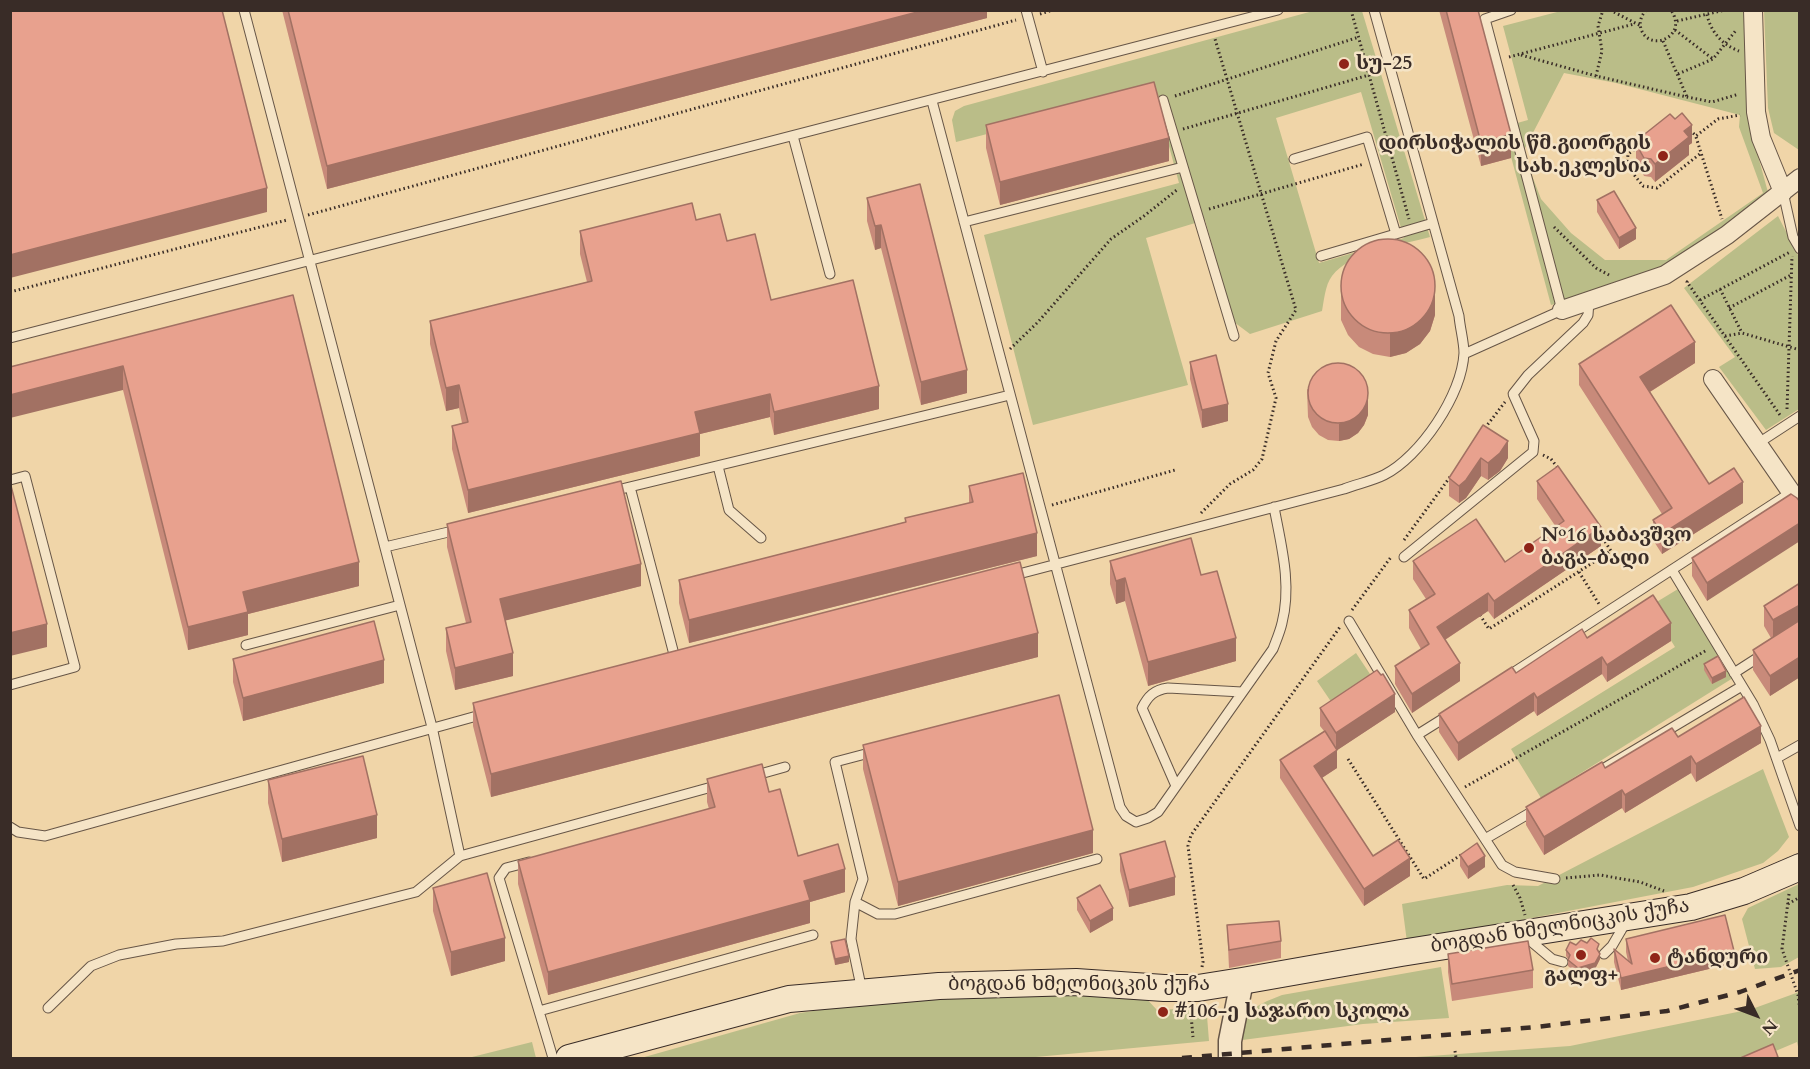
<!DOCTYPE html>
<meta charset="utf-8">
<style>
body{margin:0}
#map{position:relative;width:1810px;height:1069px;overflow:hidden;background:#f0d5a8;font-family:Cardo,serif}
canvas{display:block}
.frame{position:absolute;inset:0;border:12px solid #392c27;pointer-events:none}
.north{position:absolute;left:1726px;top:985px;width:60px;height:60px;-webkit-text-stroke:4px #f5e4c6;paint-order:stroke;rotate:132deg;font-size:16px;font-weight:700;line-height:24px;text-align:center;color:#392c27}
.north::after{content:'';display:block;margin:auto;width:21px;height:27px;background:#392c27;clip-path:polygon(50% 0,100% 100%,50% 72%,0 100%)}
</style>
<div id="map">
<canvas width="1810" height="1069"></canvas>
<div class="frame"></div>
<div class="north">N</div>
</div>
<script>
const ctx = document.querySelector('canvas').getContext('2d');
ctx.lineJoin = 'round';
function fill(path, color) {
  ctx.fillStyle = color;
  ctx.fill(path, 'evenodd');
}
function trace(path, color, width, dash) {
  ctx.strokeStyle = color;
  ctx.lineWidth = width;
  ctx.lineCap = dash ? 'butt' : 'round';
  ctx.setLineDash(dash || []);
  ctx.stroke(path);
}
function label(font, color, halo, rows, align = 'center') {
  ctx.font = font + ' Cardo,"Noto Serif Georgian",serif';
  ctx.lineWidth = 5;
  ctx.setLineDash([]);
  ctx.textBaseline = 'middle';
  ctx.strokeStyle = halo;
  ctx.fillStyle = color;
  for (const [text, x, y, turn = 0] of rows) {
    ctx.save();
    ctx.translate(x, y);
    ctx.rotate((+turn || 0) * Math.PI / 180);
    ctx.textAlign = isNaN(turn) ? turn : align;
    if (halo) ctx.strokeText(text, 0, 0);
    ctx.fillText(text, 0, 0);
    ctx.restore();
  }
}
fill(new Path2D(`
 M1313 11H1362L1430 237C1401 245 1351 251 1332 276 1325 285 1324 301 1322 311L1250 334 1234 322 1205 220 1146 238 1188 385 1033 425 984 235 1179 183 1154 91 956 142 952 120 955 111 964 106ZM1361 92 1404 238 1319 263 1276 118Z
 M1561 11H1745L1749 123 1769 196 1660 271 1551 305 1503 127 1528 120 1503 26ZM1564 73 1616 83 1740 115 1739 127 1763 193 1666 260H1605L1571 233 1541 199 1523 152Z
 M1764 11H1799V150L1774 133 1768 108Z
 M1778 216 1799 257V409L1766 430 1719 367 1735 357 1684 288Z
 M1678 589 1733 678 1541 798 1511 749 1675 647 1650 606Z
 M1356 653 1374 680 1334 706 1317 681Z
 M1763 769 1789 837 1778 851 1763 863 1693 887 1407 942 1402 904 1507 885 1538 886Z
 M1799 884V957L1781 967 1755 969 1742 919 1748 908Z
 M1441 967 1449 1018 1363 1024 1235 1041C1247 1010 1251 1007 1282 995Z
 M1799 992V1051L1797 1042 1759 1058H1402L1570 1046 1752 1009Z
 M1105 993 1143 995 1157 1010 1198 1008 1207 1016 1209 1041 1025 1058H641L800 1013 846 1006 948 996Z
 M532 1042 536 1058H468Z`), '#babd88');
const service = new Path2D(`
 M1026 10 1043 72
 M1163 100 1234 336
 M932 101 1120 807 1126 816 1136 822 1148 818 1158 812 1273 649C1276 641 1280 632 1282 623 1292 584 1281 545 1274 507
 M793 136 830 274
 M1294 159 1367 137 1396 234
 M1783 192 1793 237 1800 249
 M964 222 1183 167
 M1321 256 1433 223
 M10 338 1278 10
 M1464 354 1562 310 1485 19 1511 10
 M1757 444 1800 416
 M718 466 729 510 761 538
 M10 480 25 476 75 667 10 685
 M630 487 676 662
 M613 491 1010 395
 M385 547 457 530
 M1404 557 1533 452 1534 441 1513 394 1528 375 1583 323 1588 315 1589 301
 M1672 570 1753 704 1770 740 1800 826
 M1011 576 1344 489C1357 484 1372 481 1384 475 1420 457 1462 395 1464 353 1464 342 1460 328 1459 316L1374 10
 M1349 621 1417 735
 M246 645 400 605
 M1734 673 1762 655
 M1505 678 1790 493
 M1449 715 1417 735 1502 865 1515 872 1555 879
 M1777 758 1800 745
 M1596 773 1742 686
 M753 776 785 767
 M1176 786 1142 708C1148 696 1154 690 1168 688L1242 692
 M10 827 18 832 45 836 484 714
 M1485 839 1535 810
 M460 856 719 785
 M529 862 506 868 499 878 553 1058
 M855 902 878 914H895L1097 859
 M1527 938 1552 959 1563 962
 M1604 954 1612 946 1626 922
 M862 991 851 939 855 902 863 879 835 762 873 752
 M48 1008 91 966 119 955 176 944 223 941 416 892 460 856 432 727 244 10
 M539 1011 813 935`);
const minor = new Path2D(`
 M1753 10 1756 112 1761 138 1783 192
 M1562 310 1665 275 1727 235 1800 178
 M1713 379 1800 505`);
const tertiary = new Path2D(`
 M1230 1058V1041L1242 981`);
const secondary = new Path2D(`
 M569 1058 789 999 939 986 1076 982 1164 988H1198L1242 981 1401 953 1691 907 1744 891 1800 867`);
trace(service, '#675647', 11);
trace(minor, '#675647', 20);
trace(tertiary, '#675647', 25);
trace(secondary, '#392c27', 28);
trace(new Path2D(`
 M1351 10 1409 219
 M1610 10 1641 26
 M1646 10C1641 16 1639 22 1641 29 1649 53 1689 37 1671 10
 M1706 10C1709 29 1720 44 1739 51
 M1040 14 1053 10
 M1677 21 1725 10
 M1675 30 1713 59
 M1663 41 1687 97
 M1521 55 1596 76 1687 97 1712 102 1739 94
 M1509 57 1634 24
 M1678 74 1713 59 1737 29
 M1596 76 1602 51 1598 26 1603 10
 M1175 96 1359 37
 M1183 129 1369 75
 M1690 130 1696 136 1718 119 1740 115
 M1696 137 1722 219
 M1638 147 1628 154 1627 166 1643 186 1657 188 1701 153
 M1209 209 1364 164
 M308 215 1016 20
 M1554 227 1596 268 1609 275
 M1688 281 1687 282 1780 415
 M1720 289 1742 333
 M10 292 287 220
 M1700 300 1790 252
 M1729 308 1791 275
 M1725 336 1742 333 1800 350
 M1010 349 1038 322 1111 239 1144 216 1178 189
 M1787 409 1792 256
 M1485 428 1505 402
 M1543 455 1551 459 1558 468
 M1052 505 1175 470
 M1201 513 1230 484 1253 470 1262 459 1276 398 1268 373 1276 341 1296 310 1215 39
 M1404 540 1450 477
 M1579 572 1599 604
 M1352 610 1391 557
 M1480 615 1489 629 1611 551 1599 532
 M1348 759 1424 879 1461 855
 M1465 787 1707 650
 M1566 878 1600 875 1640 882 1664 891
 M1513 885 1520 898 1525 915
 M1789 894 1782 949 1798 995 1800 1010
 M1788 904 1800 897
 M1202 967 1203 962 1188 846 1191 835 1340 627
 M1192 1009 1191 1015 1193 1037
 M1455 1051 1456 1058`), '#392c27', 3, [1.5, 3]);
trace(service, '#f5e4c6', 9);
trace(minor, '#f5e4c6', 18);
trace(tertiary, '#f5e4c6', 22);
trace(secondary, '#f5e4c6', 26);
trace(new Path2D(`
 M1182 1058 1536 1027 1667 1011 1740 992 1800 970`), '#392c27', 4.5, [10, 10]);
fill(new Path2D(`
 M282 10H987V18L327 189Z
 M1439 10H1478L1511 158 1481 166Z
 M986 125 1169 161 1000 205 986 148Z
 M1636 141 1692 143 1689 145V155L1655 182 1651 177 1644 176 1640 168V163L1636 158Z
 M867 198 967 393 921 405 881 248 875 250 867 221Z
 M1597 200 1636 239 1619 249 1597 212Z
 M696 220 727 241 771 300 879 409 774 435 770 417 700 434V456L468 513 452 449V426L462 423 459 408 446 411 430 344V321L587 282 580 254V231Z
 M1341 280 1435 315 1430 331 1420 344 1406 353 1390 357 1373 354 1359 347 1348 335 1341 320Z
 M293 295 359 586 248 614V635L188 650 123 390 10 367Z
 M1190 362 1228 421 1202 428 1190 379Z
 M1695 363 1650 392 1709 484 1743 503 1662 554 1653 540V520L1662 514 1579 385V364Z
 M1307 389 1368 415 1364 425 1358 433 1349 439 1339 441 1328 440 1319 435 1312 427 1308 417Z
 M1483 425 1508 458 1500 471 1488 480 1481 476 1466 498 1459 503 1449 496V478Z
 M1537 481 1601 546 1494 619 1488 611 1445 640 1460 681 1412 713 1395 684V666L1421 649 1409 628V610L1426 599 1413 579V561L1505 562 1556 527 1537 499Z
 M969 486 1037 556 689 643 679 603V580L905 522V518L969 503Z
 M1791 494 1707 601 1692 576V558Z
 M447 524 641 586 506 620 513 676 455 690 446 651V628L466 623 447 547Z
 M1110 561 1201 575 1236 661 1148 686 1125 601 1116 604 1110 584Z
 M1800 583V677L1770 696 1753 670V650L1771 638 1764 626V606Z
 M1587 638 1671 641 1607 682 1602 674 1537 716 1534 711 1458 761 1439 732V714L1516 673Z
 M1038 657 491 797 473 726V703Z
 M233 659 384 683 243 721 233 682Z
 M1704 664 1726 677 1712 684 1704 670Z
 M1320 708 1395 712 1337 750V768L1322 778 1373 856 1410 876 1364 906 1280 778V760L1324 731 1320 726Z
 M1678 737 1761 743 1696 782 1691 773 1625 813 1622 808 1544 855 1526 825V807L1605 768Z
 M863 745 1093 853 898 906 863 769Z
 M707 779 769 792 798 856 845 892 810 902V923L548 995 518 884V861L709 809 707 802Z
 M268 780 377 838 282 862 268 803Z
 M1120 854 1175 895 1129 907 1120 871Z
 M1460 855 1485 867 1468 879 1460 866Z
 M433 888 505 961 451 976 433 911Z
 M1077 898 1113 920 1090 933 1077 910Z
 M1227 925 1281 941V958L1229 968Z
 M1626 939 1734 963 1621 990 1614 962V949L1628 961 1626 952Z
 M831 942 849 962 835 965 831 948Z
 M1566 950 1598 951 1600 959 1595 969 1578 974 1568 966V959L1566 956Z
 M1448 954 1533 970V988L1452 1001 1448 972Z`), '#c88a7a');
fill(new Path2D(`
 M925 10H987V18L327 189V166Z
 M1692 125V143L1689 145V155L1655 182V164L1684 131Z
 M1511 134V158L1481 166V143Z
 M1169 138V161L1000 205V182Z
 M267 188V212L10 278V255Z
 M881 225V248L875 250V226Z
 M1636 228V239L1619 249V238Z
 M1435 292V315L1430 331 1420 344 1406 353 1390 357V333Z
 M1695 342V363L1640 398V377Z
 M123 366V390L10 418V395Z
 M967 370V393L921 405V382Z
 M459 385V408L446 411V388Z
 M879 386V409L774 435V412Z
 M770 394V417L700 434V456L468 513V490L695 412Z
 M1368 397V415L1364 425 1358 433 1349 439 1339 441V424Z
 M1228 404V421L1202 428V410Z
 M1508 441V458L1500 471 1488 480V463Z
 M1481 458V476L1466 498 1459 503V486Z
 M1743 482V503L1662 554V534Z
 M1800 523V541L1707 601V583Z
 M1601 527V546L1494 619V601Z
 M1037 533V556L689 643V620Z
 M359 562V586L248 614V635L188 650V627L243 592Z
 M641 564V586L500 622V599Z
 M1125 578V601L1116 604V581Z
 M1488 593V611L1437 645V627Z
 M1799 605V624L1773 640V620Z
 M1671 623V641L1607 682V665Z
 M47 624V647L10 656V633Z
 M1038 633V657L491 797V774Z
 M1236 638V661L1148 686V662Z
 M513 653V676L455 690V668Z
 M1602 657V674L1537 716V698Z
 M1800 657V677L1770 696V676Z
 M384 660V683L243 721V698Z
 M1460 663V681L1412 713V694Z
 M1726 671V677L1712 684V678Z
 M1534 693V711L1458 761V743Z
 M1395 694V712L1336 751V733Z
 M1761 726V743L1696 782V764Z
 M1337 750V768L1314 783V766Z
 M1691 756V773L1625 813V795Z
 M1622 790V808L1544 855V837Z
 M377 815V838L282 862V839Z
 M1093 830V853L898 906V882Z
 M1485 856V867L1468 879V867Z
 M1410 858V876L1364 906V889Z
 M845 869V892L810 902V923L548 995V972L804 881Z
 M1175 877V895L1129 907V890Z
 M1113 908V920L1090 933V921Z
 M505 938V961L451 976V952Z
 M1734 951V963L1621 990V978Z
 M1600 954V959L1595 969 1578 974V968Z
 M849 956V962L835 965V959Z`), '#a27163');
const building = new Path2D(`
 M10 10H222L267 188 10 255Z
 M288 10H925L327 166Z
 M1446 10H1478L1511 134 1481 143Z
 M1154 82 1169 138 1000 182 986 125Z
 M1682 113 1692 125 1684 131 1689 137 1655 164 1651 159 1644 158 1640 151 1641 147 1636 141 1670 114 1675 119Z
 M920 184 967 370 921 382 881 225 875 226 867 198Z
 M1614 191 1636 228 1619 238 1597 200Z
 M692 203 696 220 720 214 727 241 755 234 771 300 853 280 879 386 774 412 770 394 695 412 700 433 468 490 452 426 468 422 459 385 446 388 430 321 592 281 580 231Z
 M1341 286a47 47 0 1 1 94 0a47 47 0 1 1-94 0Z
 M293 295 359 562 243 592 248 612 188 627 123 366 10 395V367Z
 M1671 305 1695 342 1640 377 1709 484 1734 468 1743 482 1662 534 1653 520 1672 508 1579 364Z
 M1216 355 1228 404 1202 410 1190 362Z
 M1308 393a30 30 0 1 1 60 0a30 30 0 1 1-60 0Z
 M1483 425 1508 441 1500 453 1488 463 1481 458 1466 480 1459 486 1449 478Z
 M1558 466 1601 527 1494 601 1488 593 1437 627 1460 663 1412 694 1395 666 1429 644 1409 610 1435 594 1413 561 1476 519 1505 562 1564 521 1537 481Z
 M1023 473 1037 533 689 620 679 580 906 522 905 518 973 502 969 486Z
 M621 481 641 564 500 599 513 653 455 668 446 628 471 622 447 524Z
 M10 482 47 624 10 633Z
 M1791 494 1797 498 1800 502V523L1707 583 1692 558Z
 M1191 538 1201 575 1217 571 1236 638 1148 662 1125 578 1116 581 1110 561Z
 M1020 562 1038 633 491 774 473 703Z
 M1800 583V605L1773 620 1764 606Z
 M1653 595 1671 623 1607 665 1602 657 1537 698 1534 693 1458 743 1439 714 1512 667 1516 673 1582 629 1587 638Z
 M1800 620V657L1770 676 1753 650Z
 M374 621 384 660 243 698 233 659Z
 M1718 656 1726 671 1712 678 1704 664Z
 M1377 670 1381 675 1383 674 1395 694 1336 733 1320 708Z
 M1059 695 1093 830 898 882 863 745Z
 M1744 697 1761 726 1696 764 1691 756 1625 795 1622 790 1544 837 1526 807 1602 762 1605 768 1672 728 1678 737Z
 M1325 731 1337 750 1314 766 1373 856 1398 840 1410 858 1364 889 1280 760Z
 M363 756 377 815 282 839 268 780Z
 M762 764 769 792 780 789 798 856 838 844 845 869 804 881 810 900 548 972 518 861 715 807 707 779Z
 M1165 841 1175 877 1129 890 1120 854Z
 M1477 843 1485 856 1468 867 1460 855Z
 M487 873 505 938 451 952 433 888Z
 M1100 885 1113 908 1090 921 1077 898Z
 M1725 915 1734 951 1621 978 1614 949 1632 964 1626 939Z
 M1279 921 1281 941 1229 950 1227 925Z
 M1591 938 1599 944 1597 949 1600 954 1595 963 1578 968 1568 960 1570 955 1566 950 1570 942 1576 945 1581 940 1587 943Z
 M845 939 849 956 835 959 831 942Z
 M1528 941 1533 970 1452 984 1448 954Z
 M1773 1044 1778 1057 1773 1059H1738Z`);
fill(building, '#e8a18e');
trace(building, '#a27163', 1.5);
for (const [x, y, r, color] of [
 [1344,64,6,"#8f2418"],
 [1663,156,6,"#8f2418"],
 [1529,548,6,"#8f2418"],
 [1581,955,6,"#8f2418"],
 [1655,958,6,"#8f2418"],
 [1163,1012,6,"#8f2418"]
]) {
  const dot = new Path2D();
  dot.arc(x, y, r, 0, 2 * Math.PI);
  ctx.fillStyle = color;
  ctx.fill(dot);
  trace(dot, '#f5e4c6', 2);
}
label('bold 20px', '#392c27', '#f5e4c6', [
 ["სუ-25",1356,64],
 ["დირსიჭალის წმ.გიორგის",1651,144,"right"],
 ["სახ.ეკლესია",1651,167,"right"],
 ["№16 საბავშვო",1541,536],
 ["ბაგა-ბაღი",1541,559],
 ["ტანდური",1667,958],
 ["გალფ+",1581,976,"center"],
 ["#106-ე საჯარო სკოლა",1175,1012]
], 'left');
label('20px', '#392c27', '#f5e4c6', [
 ["ბოგდან ხმელნიცკის ქუჩა",1560,927,-9],
 ["ბოგდან ხმელნიცკის ქუჩა",1079,985]
]);
</script>
